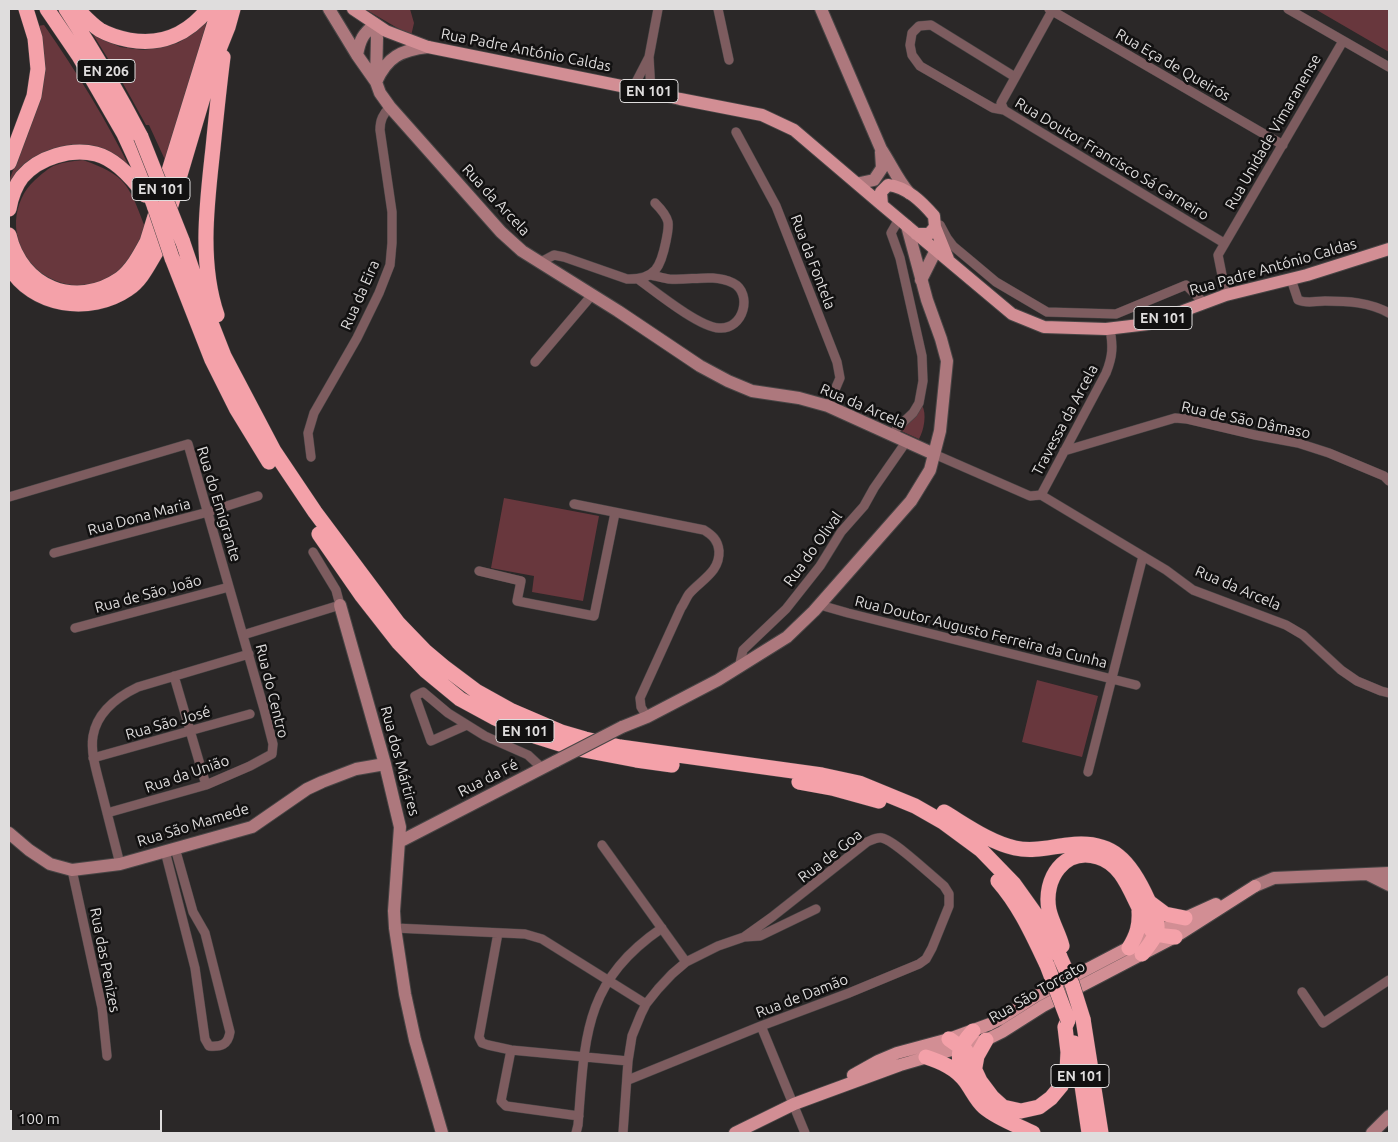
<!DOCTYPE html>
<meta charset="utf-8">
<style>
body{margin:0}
#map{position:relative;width:1398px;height:1142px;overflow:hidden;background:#2b2828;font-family:Ubuntu,sans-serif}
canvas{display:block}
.frame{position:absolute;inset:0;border:10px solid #dfdddd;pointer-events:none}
.scale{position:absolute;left:10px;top:1110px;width:152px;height:22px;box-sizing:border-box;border:2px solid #dfdddd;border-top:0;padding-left:6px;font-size:15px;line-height:18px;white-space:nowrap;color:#dfdddd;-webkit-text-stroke:4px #121111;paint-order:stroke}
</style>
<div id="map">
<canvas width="1398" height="1142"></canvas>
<div class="frame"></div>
<div class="scale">100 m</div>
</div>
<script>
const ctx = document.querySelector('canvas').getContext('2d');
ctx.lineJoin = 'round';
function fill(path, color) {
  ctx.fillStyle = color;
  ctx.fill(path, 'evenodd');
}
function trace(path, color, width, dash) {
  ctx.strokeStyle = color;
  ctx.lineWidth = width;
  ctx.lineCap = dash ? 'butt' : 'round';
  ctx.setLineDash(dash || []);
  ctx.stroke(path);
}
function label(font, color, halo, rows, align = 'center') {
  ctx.font = font + ' Ubuntu,sans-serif';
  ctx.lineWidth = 5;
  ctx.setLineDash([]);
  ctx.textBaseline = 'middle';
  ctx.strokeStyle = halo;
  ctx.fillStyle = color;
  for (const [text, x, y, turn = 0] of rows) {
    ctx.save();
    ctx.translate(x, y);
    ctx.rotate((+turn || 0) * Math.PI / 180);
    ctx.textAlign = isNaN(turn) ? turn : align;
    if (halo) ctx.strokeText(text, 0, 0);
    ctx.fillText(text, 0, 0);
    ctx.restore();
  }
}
fill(new Path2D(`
 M365 9H410L414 23 411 36Z
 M1315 9H1389V52Z
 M207 21 166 162 149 125H146L120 78 92 33 120 47 144 50 178 43 193 33Z
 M44 25C77 72 107 121 132 172L74 146 9 194V181L22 146 37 26Z
 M83 160C94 164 105 168 115 175 132 186 138 211 146 229 140 239 136 250 129 259 121 271 109 278 96 283 86 287 76 286 66 284 36 277 15 253 16 221 17 205 23 191 35 180 41 175 49 167 56 165 64 162 74 161 83 160Z
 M922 405C927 414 924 430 919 439L899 430Z
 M504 498 599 516 583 601 532 592 534 576 491 568Z
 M1037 680 1098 696 1082 757 1022 742Z`), '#68373d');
const street = new Path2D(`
 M718 9 729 60
 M1049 9 1283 145
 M1288 9 1389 67
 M1052 11 1001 103 1004 110 1224 243
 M633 88 649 57
 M651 92 649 57 658 9
 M1004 110 993 108 920 66 912 55 910 45 912 33 919 26 931 25 1015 77
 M736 132 776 206 837 362 840 378 828 406
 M940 225 947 238 953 246 971 261 996 282 1047 312 1116 314 1186 285 1204 303
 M539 263 554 255 564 257 627 279C656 280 661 266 666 241 667 235 669 228 668 222 666 214 660 208 655 203
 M638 279C656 292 699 327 719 328 744 330 753 293 733 283 713 273 690 281 669 279 663 278 656 276 650 275
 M1291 279 1298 300C1307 304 1315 301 1325 301 1347 301 1369 302 1389 313
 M1226 295 1218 255 1343 41
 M535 362 592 295
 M893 435 897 428 913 413 919 403 923 381 922 356 900 258 891 233 899 219
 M1064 451 1175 418 1187 419 1255 435 1298 443 1329 453 1384 476 1389 481
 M934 454 1030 496 1041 495 1166 570 1193 590 1286 625 1303 635 1341 670 1357 681 1381 691 1389 693
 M311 457 308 433 314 413 357 338 379 293 390 265 392 243V212L380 130C380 120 383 114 390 107
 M1041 495 1106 373C1113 356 1113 346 1110 329
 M9 497 188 444 264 709 273 744 272 754 250 766 206 785 107 813
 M574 504 704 530C712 535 718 540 719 551 720 572 701 580 689 594 686 598 684 604 681 608L640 698 641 707 647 717
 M54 553 208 512 258 496
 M479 571 521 581 517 601 594 616 615 513
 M820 605 848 613 1136 685
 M75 628 229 587
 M243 635 340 605 336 590 313 552
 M739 668 743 650 786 609 820 566 841 532 864 506 874 488 906 442
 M174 676 206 785
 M467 725 431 741 415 696 423 692 448 713 485 736 528 755 542 768
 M93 758 250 714
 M1088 772 1143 556
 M602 845 686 962
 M165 851 195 968 205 1039 209 1046C221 1047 228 1045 230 1032L205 933 193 912 175 848
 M120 864C114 840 108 816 102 793 98 776 90 754 93 736 97 712 117 697 138 687L249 654
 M72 870 102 1008 107 1056
 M395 928 525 934 542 939 646 1004
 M498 933 479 1037 482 1043 488 1045 511 1050 628 1061
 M744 937 760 936 816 909
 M1302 992 1323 1023 1389 980
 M761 1026 805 1133
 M511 1050 501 1101 506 1106 579 1116
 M576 1133 578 1125C585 1038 583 982 662 928
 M623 1133 628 1061 632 1036 641 1014 646 1004 658 989 672 974 686 962 718 946 744 937 772 917 867 842C872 840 877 837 882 838 894 840 933 877 944 886L949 894V906L932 948 926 959 919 964 849 993 761 1026 628 1080`);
const secondary = new Path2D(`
 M329 9 357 55 376 82 380 93 390 107 501 232 522 251 618 311 700 366 728 381 752 391 799 398 828 406 934 454
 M821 9 881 149C891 164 897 179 909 193
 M375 24 377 38 376 80
 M357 55C360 39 363 34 375 24
 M376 82C387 57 401 50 428 47
 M860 183 874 180 882 168 881 152
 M921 280 940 242
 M340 605 385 764 400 827 394 911 395 928 405 994 415 1040 442 1133
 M622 727 647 717 718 680 787 637 814 611 911 501 930 470 940 431 947 361 941 339 927 300 907 226
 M9 833 29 850 50 864 72 870 120 864 252 827 307 789 322 782 356 769 385 764
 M399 842 556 761
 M1369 875 1389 885
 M1255 886 1274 878 1389 873
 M1372 1133 1389 1116`);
const primary = new Path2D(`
 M353 9 386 31 428 47 651 92 680 99 762 115 794 130 882 205
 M935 227 948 259
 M916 234H929L935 227 934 216C922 202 907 187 888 185L881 192 882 205 1012 314 1044 327 1106 329 1148 324 1226 295 1307 275 1389 249
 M853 1075 878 1061 897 1053 949 1039 990 1024 1000 1019 1036 996 1185 918 1216 904
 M735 1133 794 1104 821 1094 900 1065 986 1040 1002 1032 1043 1006 1175 937 1255 886`);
const highway = new Path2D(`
 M47 9 79 56 124 134 142 173 155 208
 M66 9C93 50 118 92 141 137
 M77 9C84 16 91 24 100 30 109 35 119 38 129 40 161 46 188 34 208 9
 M9 163 34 96 38 69 35 38 26 9
 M9 209C11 198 15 186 22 177 39 157 71 148 96 154 116 159 133 179 145 195
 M9 235C21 287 75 310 120 279 132 270 140 255 147 242L219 9
 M182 240 204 305 224 356 274 451 315 512 398 623 425 651 444 667 476 691 512 711 561 732 585 739 620 747 822 775 859 783 915 806 943 822 981 850 1014 884 1039 919 1060 957
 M172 258 212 360 236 408 269 462
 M9 266C32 307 90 315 128 289 142 280 149 263 158 249L212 67 228 27 233 9
 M217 315C199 262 207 203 213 148 216 118 219 88 223 57
 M319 534 362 596 398 642 426 671 460 699 495 718 535 736 573 748 636 760 672 765
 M799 782 832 788 879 801
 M944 812C966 825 989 842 1015 848 1033 852 1050 847 1068 845 1113 839 1131 862 1148 900 1161 927 1161 931 1142 954
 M998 881C1020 906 1033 936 1047 965
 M1149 902 1165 914 1185 918
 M1062 946C1059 934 1052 923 1049 910 1043 879 1064 847 1098 857 1126 865 1132 900 1147 922 1148 925 1150 929 1153 932 1158 936 1168 936 1175 937
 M1129 948C1137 935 1140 925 1139 911
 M1083 1019 1101 1133
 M949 1039 966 1051 980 1081 992 1097 1003 1107 1021 1111 1039 1107 1051 1098 1061 1086 1067 1070 1068 1052 1065 1027 1068 1020
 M1074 1043 1077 1052 1089 1133
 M926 1057C941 1062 956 1068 966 1082 972 1090 976 1100 984 1107 998 1119 1017 1125 1033 1133
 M975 1067 977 1056 986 1040
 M964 1079C958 1055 955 1051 973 1031`);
trace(street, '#484545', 10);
trace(secondary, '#484545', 14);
trace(primary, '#484545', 14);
trace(highway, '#484545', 16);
trace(street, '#7d5c5f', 9);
trace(secondary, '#ad787d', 12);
trace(primary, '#d28e94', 12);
trace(highway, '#f4a1a9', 15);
const secondaryBridge = new Path2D(`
 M556 761 622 727`);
const highwayBridge = new Path2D(`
 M141 137 182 240
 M155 208 172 258
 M1060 957 1072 984 1083 1019
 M1047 965 1068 1020`);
trace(secondaryBridge, '#484545', 14, []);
trace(highwayBridge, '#484545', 16, []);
trace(secondaryBridge, '#ad787d', 12);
trace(highwayBridge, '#f4a1a9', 15);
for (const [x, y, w] of [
 [106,71,58],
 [649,91,58],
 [161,189,58],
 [1163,318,58],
 [525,731,58],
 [1080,1076,58]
]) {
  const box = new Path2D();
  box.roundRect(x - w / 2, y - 11.5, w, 23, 4);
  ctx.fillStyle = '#121111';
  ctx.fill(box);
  trace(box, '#dfdddd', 1);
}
label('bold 14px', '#dfdddd', null, [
 ["EN 206",106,71],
 ["EN 101",649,91],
 ["EN 101",161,189],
 ["EN 101",1163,318],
 ["EN 101",525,731],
 ["EN 101",1080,1076]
]);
label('15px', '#dfdddd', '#121111', [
 ["Rua Padre António Caldas",526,50,11],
 ["Rua Eça de Queirós",1173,65,30],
 ["Rua Unidade Vimaranense",1273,132,-60],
 ["Rua Doutor Francisco Sá Carneiro",1112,159,31],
 ["Rua da Arcela",496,200,47],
 ["Rua da Fontela",813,262,69],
 ["Rua Padre António Caldas",1273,267,-16],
 ["Rua da Eira",360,295,-66],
 ["Rua da Arcela",863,406,23],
 ["Travessa da Arcela",1065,420,-62],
 ["Rua de São Dâmaso",1246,420,12],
 ["Rua do Emigrante",219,504,73],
 ["Rua Dona Maria",139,517,-15],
 ["Rua do Olival",813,549,-54],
 ["Rua da Arcela",1238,588,23],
 ["Rua de São João",148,594,-15],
 ["Rua Doutor Augusto Ferreira da Cunha",981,632,14],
 ["Rua do Centro",272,691,76],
 ["Rua São José",168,723,-16],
 ["Rua dos Mártires",400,761,75],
 ["Rua da União",187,774,-19],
 ["Rua da Fé",488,778,-27],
 ["Rua São Mamede",193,825,-17],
 ["Rua de Goa",830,856,-38],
 ["Rua das Penizes",105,960,79],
 ["Rua São Torcato",1037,992,-30],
 ["Rua de Damão",802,996,-21]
]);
</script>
